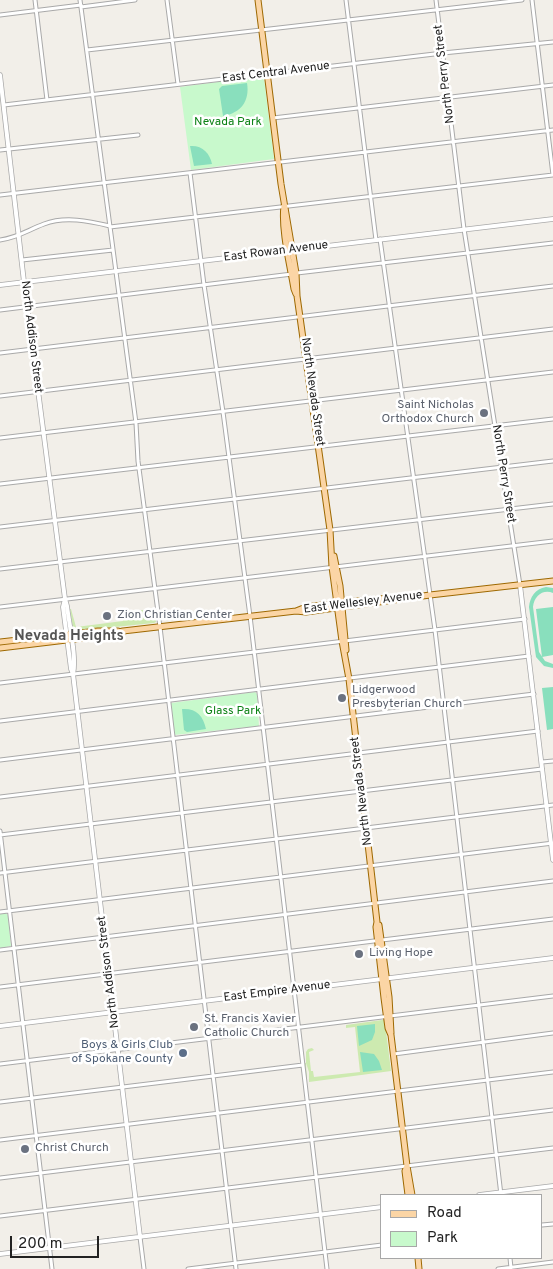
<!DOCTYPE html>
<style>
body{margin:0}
#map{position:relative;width:553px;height:1269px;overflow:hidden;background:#f2efe9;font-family:Overpass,sans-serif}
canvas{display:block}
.legend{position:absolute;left:380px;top:1194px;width:162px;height:65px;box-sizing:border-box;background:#fff;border:1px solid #a7a7a7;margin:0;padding:6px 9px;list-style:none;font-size:15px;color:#222}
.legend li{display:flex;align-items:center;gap:10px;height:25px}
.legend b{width:25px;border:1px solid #a7a7a7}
.scale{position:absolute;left:10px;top:1236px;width:89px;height:22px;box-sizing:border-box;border:2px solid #222;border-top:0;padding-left:6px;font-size:15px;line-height:18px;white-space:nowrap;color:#222;-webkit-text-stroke:4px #fff;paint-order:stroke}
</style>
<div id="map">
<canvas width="553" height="1269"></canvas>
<ul class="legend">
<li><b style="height:6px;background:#fbd5a5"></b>Road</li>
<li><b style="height:14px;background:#c8f9cc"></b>Park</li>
</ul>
<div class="scale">200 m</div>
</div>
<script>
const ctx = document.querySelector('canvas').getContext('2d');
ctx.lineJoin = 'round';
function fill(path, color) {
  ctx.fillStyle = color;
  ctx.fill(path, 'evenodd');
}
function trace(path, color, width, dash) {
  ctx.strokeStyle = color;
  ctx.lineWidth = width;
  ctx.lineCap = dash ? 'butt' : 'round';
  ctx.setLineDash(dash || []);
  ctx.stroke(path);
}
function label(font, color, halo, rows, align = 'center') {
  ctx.font = font + ' Overpass,sans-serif';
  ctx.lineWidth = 5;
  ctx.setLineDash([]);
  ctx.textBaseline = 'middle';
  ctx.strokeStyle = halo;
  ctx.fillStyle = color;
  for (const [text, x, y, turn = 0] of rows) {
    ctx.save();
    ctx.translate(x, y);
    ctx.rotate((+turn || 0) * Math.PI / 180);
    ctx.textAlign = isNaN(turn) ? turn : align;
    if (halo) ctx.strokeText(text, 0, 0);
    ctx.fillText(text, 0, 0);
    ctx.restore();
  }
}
fill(new Path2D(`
 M70 609H71L76 627 123 621 122 612 154 609 156 622 154 623 76 631 73 628Z
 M382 1020H384L385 1023 391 1071 309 1082V1072L306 1063 307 1082 304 1063H306V1052L308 1049 312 1048 314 1050 309 1052 311 1071H313L314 1077 360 1072 355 1027 346 1028V1025Z`), '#cdeab0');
fill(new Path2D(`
 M262 76 264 78 274 159 191 170 180 87Z
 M255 692 257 694 259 726 174 735 171 703Z
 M6 913 8 916 11 946 0 948V914Z`), '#c8f9cc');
fill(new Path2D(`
 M247 83C250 101 241 113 223 116L219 89 222 86Z
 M190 146C202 145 210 153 212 164L194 166Z
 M546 587 553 588V593C543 589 534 596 533 607L539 652 545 661 553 664V668L544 666 536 657 529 607C530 597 535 589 546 587Z
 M553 607V655L542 657 536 609Z
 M553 687V729L547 730 542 688Z
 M182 709C196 708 203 715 206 729L187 732 184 730Z
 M375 1024V1032L372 1040 359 1046 357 1026Z
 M360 1052 374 1054 379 1061 382 1070 363 1072Z`), '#89dfbd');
const minor = new Path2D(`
 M35 0 47 100
 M80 0 136 423 138 461 160 627 236 1269
 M167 0 178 84
 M346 0 376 240
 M436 0 464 229 520 585
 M532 0 553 175
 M81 7 135 0
 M0 15 81 5
 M87 50 522 0
 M4 105 443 53 553 42
 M273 118 553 85
 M0 150 138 135
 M190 173 204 285 223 412 250 616 327 1269
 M0 195 553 130
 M110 227 553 175
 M380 239 435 630 501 1195
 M0 240C17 238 28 230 44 224 65 216 89 221 110 226
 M22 260 113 250
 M297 273 553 243
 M0 310 292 274
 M0 353 553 286
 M0 396 553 329
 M0 438 553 372
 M0 484 553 419
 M0 527 553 461
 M0 569 553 504
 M0 607 553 541
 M0 683 525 619
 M0 721 529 656
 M0 760 534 694
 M542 762 553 761
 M0 797 538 731
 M0 831 52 1269
 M0 835 542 769
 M0 873 553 805
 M0 912 553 843
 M0 950 553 881
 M0 987 553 919
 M394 1054 553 1033
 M0 1064 553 996
 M0 1102 303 1065
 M0 1140 553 1072
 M0 1178 553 1110
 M0 1216 553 1148
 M542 1225 553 1224
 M140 1237 144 1269
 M510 1258 511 1268
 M188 1269 382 1245
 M498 1269 553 1262`);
const tertiary = new Path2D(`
 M0 75 24 282 65 599 67 606C69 624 77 658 73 674
 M0 285 553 219
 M520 585 553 860
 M65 599 63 607 71 669 73 674 140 1237
 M0 1026 553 958
 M479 1195 553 1186
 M0 1254 382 1207`);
const primary = new Path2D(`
 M258 0 281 184 296 273 297 296 330 530 332 567 342 641 349 679 377 922 376 927 384 998 388 1028 391 1035 407 1166 412 1195
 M284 206C281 229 290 265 294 289L296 294
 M334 556 340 586 346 650
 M296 611 306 607 348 602 421 595
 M0 642 98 631H118
 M0 648 108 635 123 631 296 611 306 612 430 595 553 581
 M379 925 389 997 391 1033
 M407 1166 405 1171 408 1195
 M418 1258 419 1269`);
trace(minor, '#a9a9a9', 5);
trace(tertiary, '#a9a9a9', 5.5);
trace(primary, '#9e6902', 7);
trace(minor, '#fff', 3);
trace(tertiary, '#fff', 4);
trace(primary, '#fbd5a5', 5);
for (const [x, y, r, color] of [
 [484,413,5,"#6b7280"],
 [107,616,5,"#6b7280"],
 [342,698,5,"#6b7280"],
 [359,954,5,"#6b7280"],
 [194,1027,5,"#6b7280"],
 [183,1053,5,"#5c6f8a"],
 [25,1149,5,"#6b7280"]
]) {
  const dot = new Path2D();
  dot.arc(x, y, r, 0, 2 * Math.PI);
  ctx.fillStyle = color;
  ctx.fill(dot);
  trace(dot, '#fff', 2);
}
label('12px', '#222', '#fff', [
 ["East Central Avenue",276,73,-7],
 ["North Perry Street",445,74,-97],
 ["East Rowan Avenue",276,252,-7],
 ["North Addison Street",31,337,83],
 ["North Nevada Street",312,392,82],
 ["North Perry Street",503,474,81],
 ["East Wellesley Avenue",363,603,-7],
 ["North Nevada Street",362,791,-97],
 ["North Addison Street",109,972,-97],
 ["East Empire Avenue",277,992,-7]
]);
label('12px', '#0d8216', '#fff', [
 ["Nevada Park",228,123],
 ["Glass Park",233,712]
]);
label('12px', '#5b616d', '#fff', [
 ["Saint Nicholas",474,406,"right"],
 ["Orthodox Church",474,420,"right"],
 ["Zion Christian Center",117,616],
 ["Lidgerwood",352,691],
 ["Presbyterian Church",352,705],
 ["Living Hope",369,954],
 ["St. Francis Xavier",204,1020],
 ["Catholic Church",204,1034],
 ["Christ Church",35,1149]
], 'left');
label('12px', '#4e5e75', '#fff', [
 ["Boys & Girls Club",173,1046],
 ["of Spokane County",173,1060]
], 'right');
label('bold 15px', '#555', '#fff', [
 ["Nevada Heights",69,637]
]);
</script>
